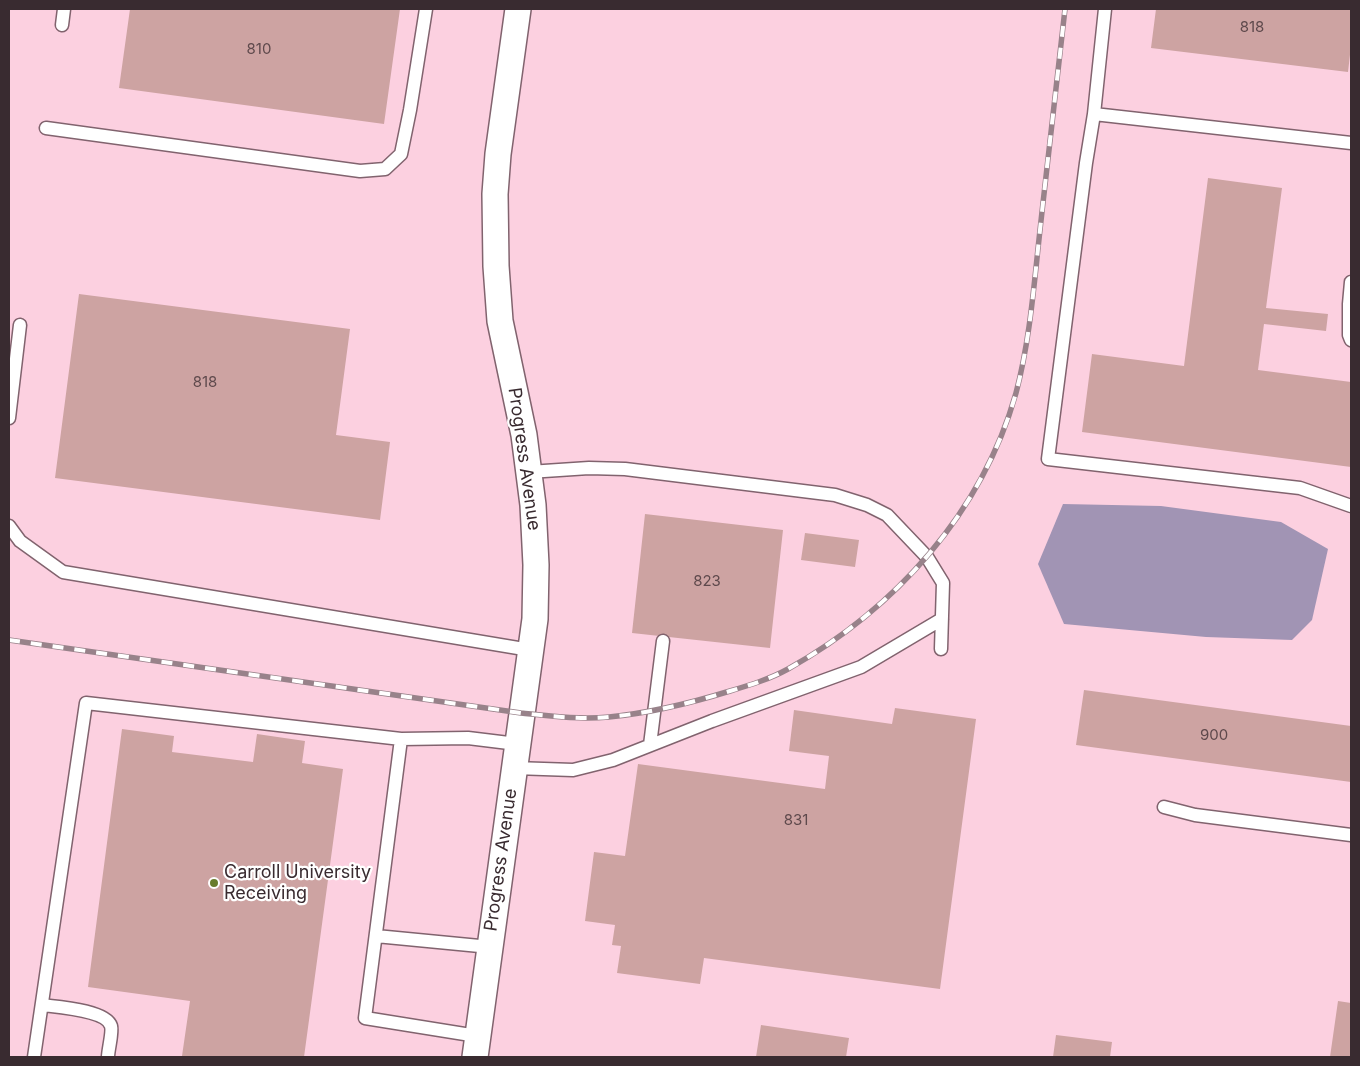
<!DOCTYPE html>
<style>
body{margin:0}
#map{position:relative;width:1360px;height:1066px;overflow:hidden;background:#fee1eb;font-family:Inter,sans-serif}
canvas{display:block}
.frame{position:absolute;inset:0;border:10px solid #392b30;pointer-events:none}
</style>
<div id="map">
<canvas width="1360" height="1066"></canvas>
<div class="frame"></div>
</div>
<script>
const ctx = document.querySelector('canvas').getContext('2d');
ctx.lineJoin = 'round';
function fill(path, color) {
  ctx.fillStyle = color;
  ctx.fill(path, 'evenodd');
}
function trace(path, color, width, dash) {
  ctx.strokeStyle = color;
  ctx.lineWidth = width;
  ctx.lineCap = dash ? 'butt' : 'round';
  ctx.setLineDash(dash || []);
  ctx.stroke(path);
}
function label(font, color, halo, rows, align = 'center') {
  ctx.font = font + ' Inter,sans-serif';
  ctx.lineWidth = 4.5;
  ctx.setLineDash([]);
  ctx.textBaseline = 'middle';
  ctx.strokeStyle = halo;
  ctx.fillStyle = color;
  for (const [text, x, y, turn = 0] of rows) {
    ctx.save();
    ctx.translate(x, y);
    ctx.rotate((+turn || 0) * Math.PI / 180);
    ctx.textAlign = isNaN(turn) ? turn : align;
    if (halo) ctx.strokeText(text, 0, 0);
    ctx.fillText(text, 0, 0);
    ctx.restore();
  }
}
fill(new Path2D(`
 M9 9H1351V1057H9Z`), '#fcd0e0');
fill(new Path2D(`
 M1063 504 1161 506 1281 522 1328 549 1312 620 1292 640 1206 637 1064 624 1038 564Z`), '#a194b4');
fill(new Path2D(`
 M130 9H400L384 124 119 88Z
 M1156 9H1351V46L1348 72 1151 48Z
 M1208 178 1282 188 1266 308 1328 314 1326 331 1264 324 1258 370 1351 382V467L1082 432 1092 354 1184 366Z
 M79 294 350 329 336 435 390 442 380 520 55 478Z
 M645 514 783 530 770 648 632 633Z
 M805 533 859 540 855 567 801 560Z
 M1084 690 1351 726V782L1076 745Z
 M895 708 976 719 940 989 704 958 700 984 617 973 621 946 612 945 615 925 585 921 594 852 625 856 638 764 825 789 829 756 789 751 794 710 892 724Z
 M122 729 174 736 172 752 253 762 257 734 305 741 302 763 343 769 304 1057 182 1056 190 1001 88 987Z
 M1338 1001 1351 1003V1057H1330Z
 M761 1025 849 1038 846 1057H756Z
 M1056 1035 1112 1042 1110 1057H1053Z`), '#cda3a2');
const lane = new Path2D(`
 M1105 9 1094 114 1351 143
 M62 25 64 9
 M1094 114 1086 163 1048 459 1300 488 1351 506
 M46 128 360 171 385 169 401 154 410 110 426 9
 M1351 282 1349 304V335L1351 340
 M9 418 20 325
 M529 472 589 468 625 469 835 495 867 505 887 515 927 557 943 583 941 649
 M9 526 20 541 63 572 530 650
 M401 739 365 1018 477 1036
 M650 745 663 641
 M514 768 573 770 613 760 712 721 861 667 942 619
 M1164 807 1195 815 1351 835
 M376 936 490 947
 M42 1005C57 1007 106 1010 111 1026 113 1032 108 1050 108 1057
 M34 1057 86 703 401 739 468 738 517 744`);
const street = new Path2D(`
 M475 1057 535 619 536 565 533 505 524 435 500 321 496 266 495 194 498 154 518 9`);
trace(lane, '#81636e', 15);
trace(street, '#81636e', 28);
trace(lane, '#fff', 12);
trace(street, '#fff', 25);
const rail = new Path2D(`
 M9 640 521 713C550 716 580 720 609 717 650 713 691 703 730 691 750 685 770 679 788 669 895 609 982 513 1016 393 1030 340 1034 284 1040 230 1048 156 1057 82 1065 9`);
trace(rail, '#98828a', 5.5);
trace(rail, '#fff', 4, [11]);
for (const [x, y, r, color] of [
 [214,883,5,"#687c2c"]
]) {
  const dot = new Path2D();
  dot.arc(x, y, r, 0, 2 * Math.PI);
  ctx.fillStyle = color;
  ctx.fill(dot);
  trace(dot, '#fff', 2);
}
label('15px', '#5e494c', null, [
 ["818",1252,27],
 ["810",259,49],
 ["818",205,382],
 ["823",707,581],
 ["900",1214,735],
 ["831",796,820]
]);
label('18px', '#392b30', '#fff', [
 ["Progress Avenue",524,459,82],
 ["Progress Avenue",501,860,-82]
]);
label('18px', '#392b30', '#fff', [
 ["Carroll University",224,873],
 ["Receiving",224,894]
], 'left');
</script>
